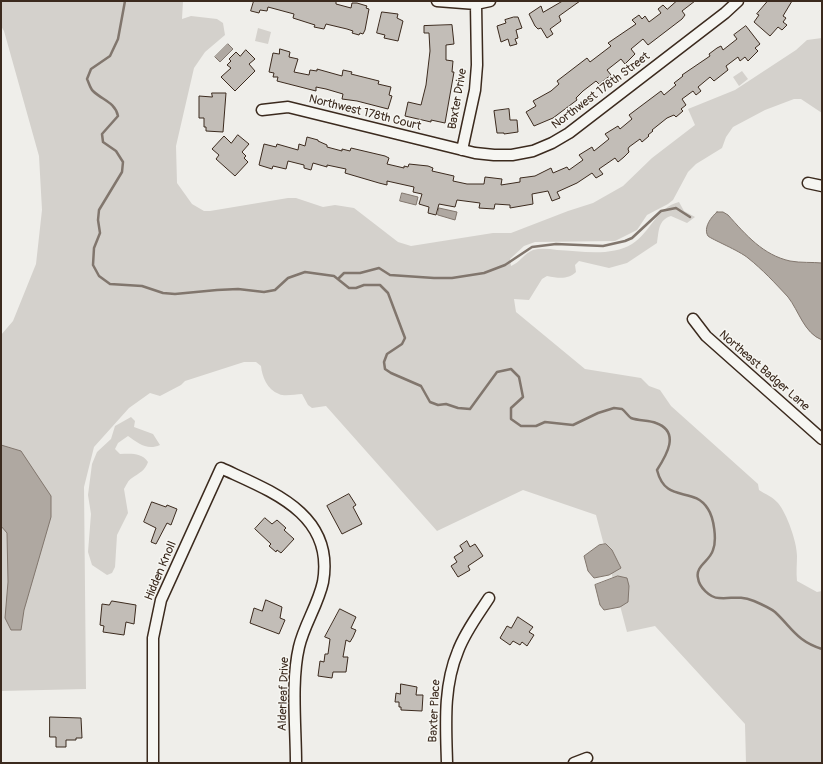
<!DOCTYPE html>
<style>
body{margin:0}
#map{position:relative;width:823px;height:764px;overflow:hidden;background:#efeeea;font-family:Pangolin,sans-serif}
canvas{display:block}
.frame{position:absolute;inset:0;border:2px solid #3b2a1e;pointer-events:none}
</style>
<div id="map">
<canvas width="823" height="764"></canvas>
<div class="frame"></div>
</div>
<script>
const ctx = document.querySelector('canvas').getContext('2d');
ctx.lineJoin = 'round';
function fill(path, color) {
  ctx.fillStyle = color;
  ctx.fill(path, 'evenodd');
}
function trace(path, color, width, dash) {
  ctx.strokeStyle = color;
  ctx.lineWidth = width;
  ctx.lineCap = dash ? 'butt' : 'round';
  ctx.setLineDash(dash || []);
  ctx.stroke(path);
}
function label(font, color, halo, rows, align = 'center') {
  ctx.font = font + ' Pangolin,sans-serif';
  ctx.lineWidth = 3;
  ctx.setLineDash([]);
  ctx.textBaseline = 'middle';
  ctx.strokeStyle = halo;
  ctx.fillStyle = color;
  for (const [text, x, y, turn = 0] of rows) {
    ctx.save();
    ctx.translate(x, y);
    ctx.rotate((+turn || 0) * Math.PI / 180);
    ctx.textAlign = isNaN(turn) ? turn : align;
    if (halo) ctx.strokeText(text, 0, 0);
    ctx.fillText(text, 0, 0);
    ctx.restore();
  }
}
fill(new Path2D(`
 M1 1H183L182 19 191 16 217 19 223 23 225 35 205 52 194 68 176 146 177 183 192 204 204 211H210L288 198H296L323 207 335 205 354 208 398 242 411 246 493 233H511L568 211 593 203 623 186 652 158 695 125 688 109 735 90 796 50 807 40 822 38V113L801 99H794L765 110 733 127 726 137 722 148 696 164 688 172 673 200 668 204 647 215 637 230 615 241 535 242 524 246 510 259 511 266C519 263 525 253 533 250 541 248 549 249 557 250 580 251 611 257 632 244 650 233 657 207 679 202L684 211 695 217 687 223 671 216C658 220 659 231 657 243L627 263 609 268 579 261 575 265 576 272C568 280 558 278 547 276L542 279 529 300 514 299 516 312 585 369 641 378 649 386 660 390 671 406 758 484 759 490C765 494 773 497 778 503 787 514 797 542 797 556 797 564 796 572 797 581L817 592 822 591V763H746L745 724 655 626 627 632 596 515 523 490 437 531 326 406 312 408 308 405 302 394C295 394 285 397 279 394 267 390 262 376 261 366L256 362H244L185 381 181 385 160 396 150 393 129 408 94 447 84 487 86 689 1 691V335L13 321 36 264 42 210 39 156 4 31 1 26Z
 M258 28 271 32 268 44 255 41Z
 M742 71 748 79 739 86 733 77Z
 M131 417 135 421 134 427 153 434 160 445C147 451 138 443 128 436L118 443 115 449 120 454C130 454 141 452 148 462 145 471 139 473 132 478 128 480 126 486 124 489L128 513 117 535 115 567 112 573 107 575 92 565 88 552 91 514 88 495 92 464 97 452 111 439 115 426Z`), '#d4d1cc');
const water = new Path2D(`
 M228 44 233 49 220 62 215 57Z
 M402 193 418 197 416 205 400 201Z
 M439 208 457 212 455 220 438 215Z
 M717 212H723L728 215C746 235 763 255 790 261 801 263 812 262 822 263V340C804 333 799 311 788 297 776 284 762 269 748 258 740 251 711 239 708 236 703 228 711 217 717 212Z
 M1 445 21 451 51 496V517L24 610 21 630H11L5 618 8 582 7 533 1 526Z
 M606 544 612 550 621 568 609 575 594 578 588 571 584 556 599 545Z
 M618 576 627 578 629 586 628 602 620 607 604 610 600 605 595 585Z`);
fill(water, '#afa8a1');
trace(water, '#81766d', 1);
trace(new Path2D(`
 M125 1 118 39 110 56 91 69 87 79C89 83 90 88 93 91 102 100 115 102 118 116L102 134 103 142 116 151 123 162 122 172 99 210 98 220 100 233 94 248 93 265 99 276 110 284 142 286 163 293 175 294 217 290 238 289 264 292 275 290 288 278 305 272 334 276 349 288H356L364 285H380L388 293 405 338 402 344 387 354 384 362 385 369 391 373 421 386 430 402 438 405 446 404 458 408 470 409 497 372 511 369 519 377 523 397 511 408V419L521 426H536L545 422 573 425 598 413 614 408 622 409C625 411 628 416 631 418 639 421 649 420 656 423 681 432 666 456 657 470 666 505 693 485 708 509 714 518 717 540 713 550 710 561 695 566 698 578 699 587 710 598 719 598 733 599 738 595 754 601 761 604 770 608 775 612 793 629 797 641 822 649
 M339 278 344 273H360L379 268 390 275 434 278H452L484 273 505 265 532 247 556 244 603 246 625 241 632 238 661 211 676 208 690 217`), '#81766d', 2.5);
const building = new Path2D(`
 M254 1H336V4L351 8 352 3H357L367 6 366 8 369 9 365 30 363 34 360 33 359 35 352 33 353 31 347 29 326 24 324 29 314 27 315 25 293 18 294 14 268 7 267 11 260 10 259 13 251 11Z
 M563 1H580L559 16 561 21 550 29 553 34 547 38 541 28 538 29 535 26 529 14 541 6 543 12Z
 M677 1H695L682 11 685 15 682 19 648 45 643 39 631 49 635 54 625 64 621 59 607 70 611 75 599 84 596 81 583 91 576 98 577 100 553 118 534 126 526 112 536 106 533 101 551 91 559 84 557 81 587 58 590 62 611 46 608 43 636 24 632 20 639 15 642 19 645 16 649 22 661 13 658 9 663 5 667 9Z
 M768 1H792L783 16 786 18 783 22 787 25 782 30 778 27 770 36 754 22 759 15 757 14Z
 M382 12 398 14 397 18 403 21 398 41 384 38 385 35 377 33Z
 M514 17H518L522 28 516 30 518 38 515 39 517 44 510 46 508 39 501 42 497 26 506 23 505 20Z
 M452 25 454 44 446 45V60L453 61 452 72H454L445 123 431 120V122L405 116 408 102 421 105 426 85 430 51 429 33H424V26Z
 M746 26 760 44 755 48 758 51 748 61 745 57 740 61 738 57 726 66 728 70 714 81 710 77 698 87 701 91 696 95 693 91 682 99 686 105 681 109 683 111 676 117 674 115 667 118 652 130 653 131 648 135 649 136 642 142 640 139 629 147 628 149 629 152 624 157 618 162 615 158 599 169 603 174 596 178 592 173 577 183 557 192 560 198 552 201 548 191 532 194 533 204 510 208V205L495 204 494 209 479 208 480 203 457 200 455 207 439 204 436 215 428 213 429 207 419 204 422 194 413 192 414 187 387 181V185L379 183 345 173 346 169 327 165V167L313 163 311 170 304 168V165L288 161 286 169 273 166 272 169 259 165 264 144 276 147 277 144 298 150 299 144 305 146 307 137 318 140V141L327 145V147L342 151V149L350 151 351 148 385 156 389 158 387 164 404 168V166L408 167 409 164 428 166 433 168 432 171 454 176 453 181 467 184H484L485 177 502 179 501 185 520 182V178L535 176 551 168 553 173 567 167 569 170 583 160 579 155 592 147 594 151 609 139 605 134 618 126 620 129 632 119 629 115 661 91 664 95 676 85 674 83 683 76 682 75 710 56 709 54 717 48 721 46 723 50 737 39 734 35Z
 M280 49 290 52 289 57 298 59 294 72 309 75 310 70 317 71V69L342 76 343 70 352 72 351 74 379 81 378 84 391 87 389 95 392 96 388 109 357 101 342 99 343 94 326 89 316 87V91L277 81 278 77H273L274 73 269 72 273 53 279 54Z
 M246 50 255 59 249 64 255 71 235 91 221 77 231 68 227 65 231 61 229 59 236 52 240 56Z
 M212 93H226L223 132 206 131V127H204V118H199V96L212 97Z
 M509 109 510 120H517L518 132 504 134V133H497L494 111Z
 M238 135 249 144 242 152 246 156 244 158 248 162 235 176 216 159 219 155 212 149 224 136 231 143Z
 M349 494 356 505 353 507 362 524 342 534 327 506Z
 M152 502 166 507 167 505 177 509 171 525 167 523 156 544 151 542 156 528 144 522Z
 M265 518 272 524 277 520 286 528 284 530 294 539 281 553 277 550 276 552 269 546 271 544 255 529Z
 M467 541 470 547 475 544 483 556 468 566 470 570 458 577 451 566 457 562 454 557 463 551 460 546Z
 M266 600 282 607 280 618 285 620 279 634 250 623 254 608 262 611Z
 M112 601 136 605 134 624 126 622 124 635 103 632 104 626 100 625 102 604 109 605Z
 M340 609 356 617 351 628 356 630 353 637 350 642 346 640 343 657H348L346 672H333L332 678 318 676 320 661 324 662 325 654H328L330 639 325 637Z
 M518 617 533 627 529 632 534 635 527 646 522 642 520 645 513 641 510 645 500 638 507 626 511 628Z
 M401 684 417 687 416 695H423L422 711 401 710V707H399V702H395L396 693 400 694Z
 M50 717 81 718 82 738H76V740H66V747H56V737H50Z`);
fill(building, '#c2bdb7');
trace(building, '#3b2a1e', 1);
const minor = new Path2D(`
 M437 1 476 4 490 1
 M262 110 288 107 475 153 494 155H512L533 151 552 143 569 133 725 13 738 1
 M462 150 475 90 477 65 476 4
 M808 183 822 186
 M693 319 706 336 822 439
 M153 763V638L161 600 221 468C270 491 335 513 323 582 318 605 304 625 299 647 291 681 296 728 296 763
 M447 763C446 725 443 687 458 651 465 632 478 615 489 598
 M574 763 587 758`);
trace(minor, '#3b2a1e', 13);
trace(minor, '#f6f6f2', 10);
label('12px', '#3b2a1e', '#f6f6f2', [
 ["Northwest 178th Street",601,91,-37],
 ["Baxter Drive",458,99,-80],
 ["Northwest 178th Court",365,113,14],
 ["Northeast Badger Lane",764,371,41],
 ["Hidden Knoll",161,571,-67],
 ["Alderleaf Drive",284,694,-88],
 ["Baxter Place",435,711,-87]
]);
</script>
